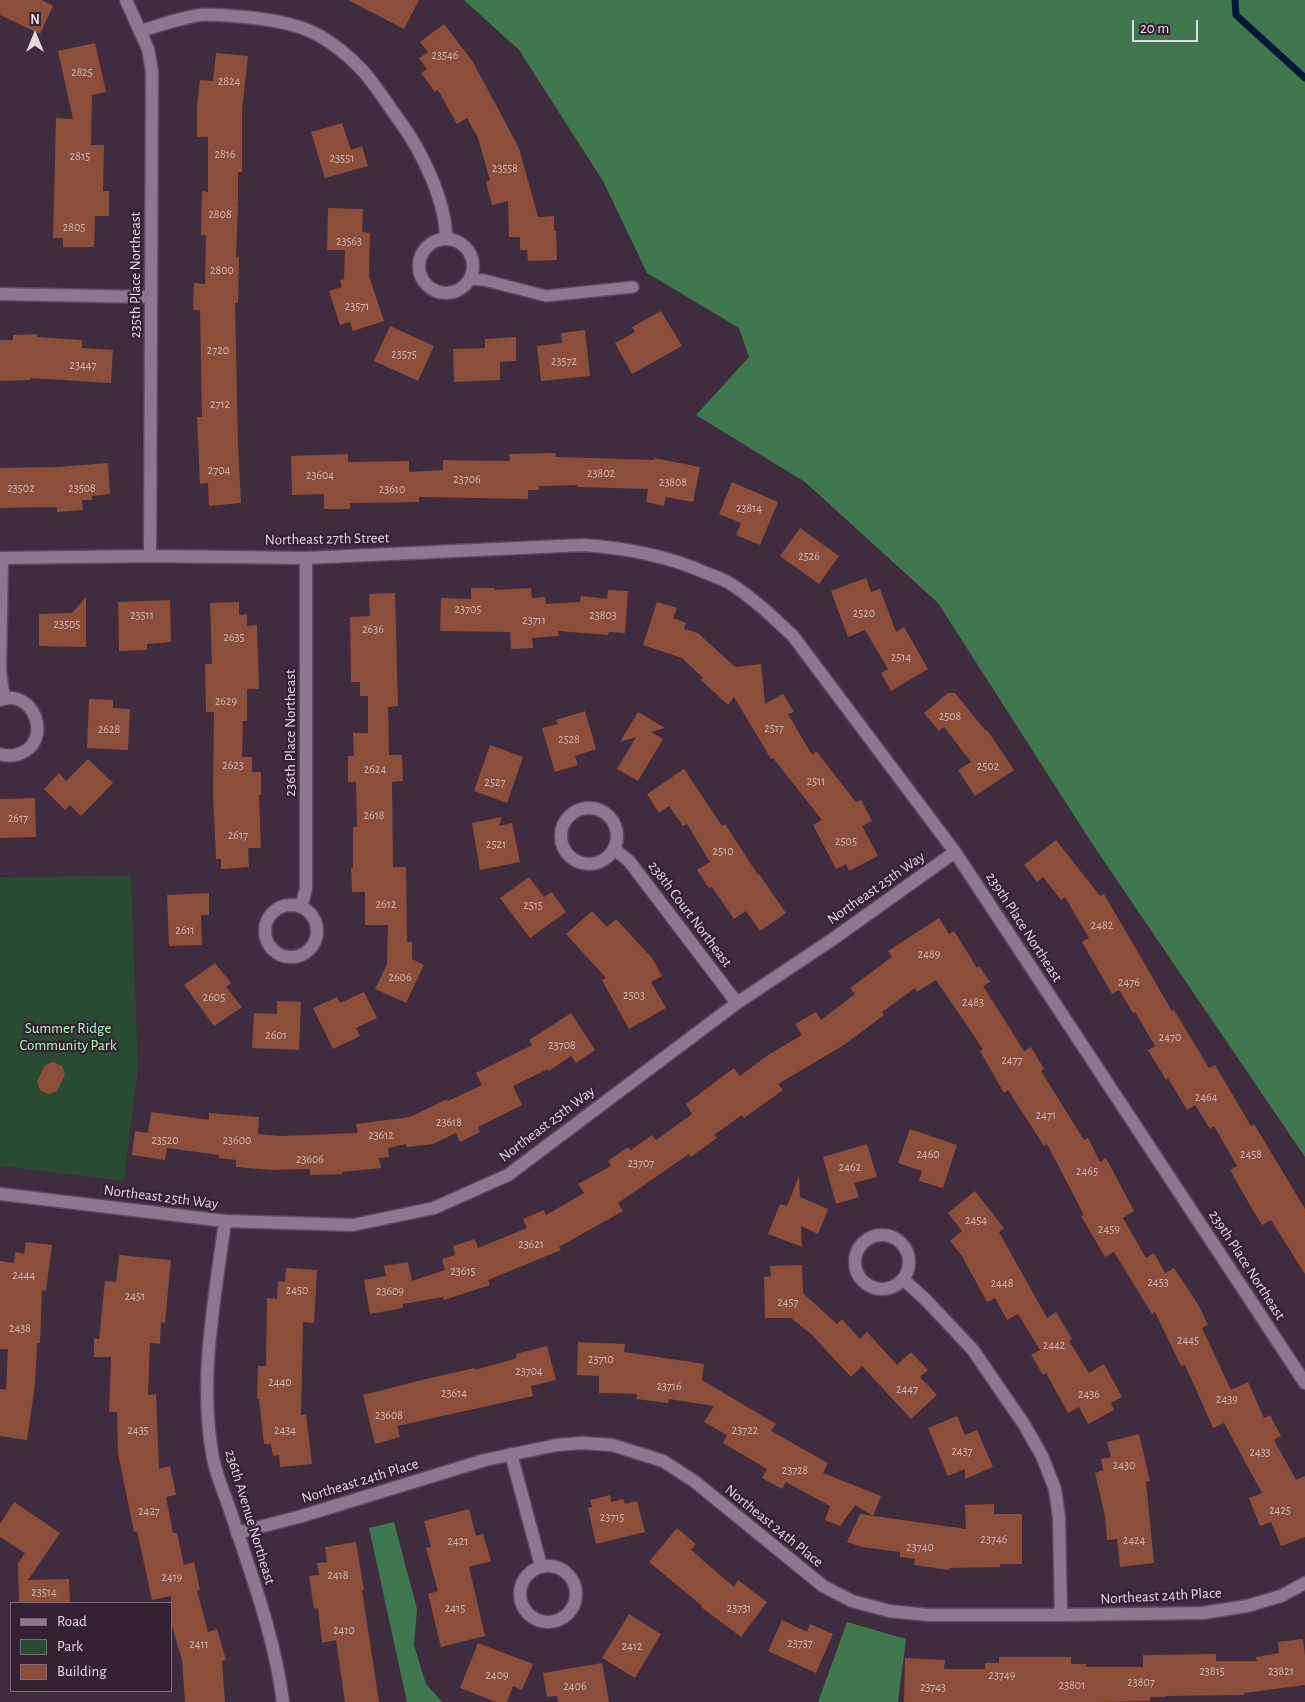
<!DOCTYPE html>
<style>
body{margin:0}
#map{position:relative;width:1305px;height:1702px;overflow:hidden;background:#3f2c3e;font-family:"Alegreya Sans",sans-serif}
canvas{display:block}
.legend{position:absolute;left:10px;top:1602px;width:162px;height:90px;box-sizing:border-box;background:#342234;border:1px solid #7a6b7a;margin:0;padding:6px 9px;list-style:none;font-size:15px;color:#e4d8e3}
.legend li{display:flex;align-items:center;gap:10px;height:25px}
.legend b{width:25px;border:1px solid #7a6b7a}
.north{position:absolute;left:10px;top:10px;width:50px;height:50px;-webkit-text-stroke:4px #342234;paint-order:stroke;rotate:0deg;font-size:14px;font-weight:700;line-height:20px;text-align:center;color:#e4d8e3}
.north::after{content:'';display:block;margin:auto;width:18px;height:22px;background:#e4d8e3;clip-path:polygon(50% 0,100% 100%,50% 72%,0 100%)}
.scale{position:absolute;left:1132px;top:20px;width:66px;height:22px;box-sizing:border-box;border:2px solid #e4d8e3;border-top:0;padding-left:6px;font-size:15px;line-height:18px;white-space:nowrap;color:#e4d8e3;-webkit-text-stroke:4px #342234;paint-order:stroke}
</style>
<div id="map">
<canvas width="1305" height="1702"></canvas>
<ul class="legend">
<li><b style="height:6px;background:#8e788d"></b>Road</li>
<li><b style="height:14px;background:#294b32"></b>Park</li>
<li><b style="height:14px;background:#8b4e3a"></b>Building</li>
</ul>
<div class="north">N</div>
<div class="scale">20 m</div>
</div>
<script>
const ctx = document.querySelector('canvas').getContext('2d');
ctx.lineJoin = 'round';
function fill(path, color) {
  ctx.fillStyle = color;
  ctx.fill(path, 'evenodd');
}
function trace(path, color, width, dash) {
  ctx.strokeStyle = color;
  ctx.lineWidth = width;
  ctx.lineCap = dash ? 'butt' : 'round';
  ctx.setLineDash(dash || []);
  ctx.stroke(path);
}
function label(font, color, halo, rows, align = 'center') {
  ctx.font = font + ' "Alegreya Sans",sans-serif';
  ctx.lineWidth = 4.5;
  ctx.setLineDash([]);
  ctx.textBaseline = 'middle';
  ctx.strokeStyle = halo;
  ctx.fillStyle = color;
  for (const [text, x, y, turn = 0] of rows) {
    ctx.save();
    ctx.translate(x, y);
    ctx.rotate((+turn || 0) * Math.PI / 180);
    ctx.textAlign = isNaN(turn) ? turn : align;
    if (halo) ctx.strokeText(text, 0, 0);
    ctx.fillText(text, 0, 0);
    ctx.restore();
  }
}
fill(new Path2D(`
 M131 876 138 1068 124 1181 0 1166V877Z`), '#294b32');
fill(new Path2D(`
 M464 0H1305V1157L1093 845 938 603 805 482 696 415 749 357 739 328 647 273 603 181 519 50Z
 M394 1522 417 1609 414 1645 426 1684 442 1702H407L369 1528Z
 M847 1622 906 1639 898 1702H818Z`), '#3f774e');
trace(new Path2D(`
 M1235 0 1236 15 1305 78`), '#001736', 7);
fill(new Path2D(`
 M0 0H42L53 6 40 34 0 15Z
 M348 0H419L404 29Z
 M444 24 473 62 519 148 538 217 554 216V231H556L557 260 528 261 527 250H520V237H509L508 201 492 205 486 182 490 180 478 138 467 118 457 124 438 90 435 92 421 73 427 69 419 58 428 52 420 42Z
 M95 43 106 92 92 95 91 145H104L103 191H109V216H95L94 247H63V238H53L56 118 73 119 58 51Z
 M216 53 248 56 242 109V172H238V204L235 205H238L236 257H239L238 303H235L238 444 241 503 209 506 208 483 200 484 197 417H202L200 310H193L194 283 205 284 206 235H201L202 191 208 192V137H197V105L200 80 213 81Z
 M342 123 351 150 362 146 368 166 325 178 311 132Z
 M328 208 363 209 362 232 370 233 369 276 384 321 353 331 350 322 340 325 329 291 342 287 340 280 344 279 345 250H327Z
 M661 311 682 346 632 374 615 343 635 332 632 327Z
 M390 326 434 346 418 381 374 361Z
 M585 330 590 376 541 381 537 346 562 343 561 333Z
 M37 334V337L82 340V348L113 350 111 383 30 378V380L0 381V340H13V335Z
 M516 337V361L500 362V380L454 382 453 349 485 348V339Z
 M555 453 556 457 654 460V458L700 467 693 502 666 497 664 506 646 502 648 489 578 487V485L539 486V490H528V499L419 497V502L350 503V509H324V494L292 495 291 456 348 454V462L409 461V472L443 470V460L510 461 509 454Z
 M108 463 110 494 92 496V500H82L83 510 57 512V507L0 508V468L58 467Z
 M732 482 778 502 760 545 736 535 741 523 719 514Z
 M800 528 839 556 819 584 780 556Z
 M866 578 871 592 880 589 896 632 904 627 928 669 891 691 881 673 888 669 865 630 848 637 831 591Z
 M471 588H495V590L531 588 532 598 545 597 546 604 580 602 581 596 607 599 608 590 628 591 625 633 609 632 608 635 558 631 559 636 532 638 533 648 511 649 510 632 440 631 441 598 471 599Z
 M395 593 398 706 388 707 389 755H402L403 781 392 782 393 867H406L407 942H412V959L424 965 406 1003 375 989 387 964 388 925H365V892H352L351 868H353V827H357L356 782H348V756H354L353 733H368V696H360V682H351L350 617 370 616 369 594Z
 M86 597V647L39 646V614L72 613Z
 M170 600 171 642 147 644V650L119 651 118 602Z
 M239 602V615L247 614V626L257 625 259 689H247V721H243L242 757H252V772H261V795H259L261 848H248L249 867 221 869V859H216L213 794 214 712H206L205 664H212L210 603Z
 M657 602 677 608 673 618 686 623 684 629 698 633 735 667 761 664 765 704 783 694 794 712 788 714 812 755 816 751 856 802 861 800 872 821 862 826 878 856 849 871 846 864 836 869 813 825 822 820 773 758 771 759 734 697 728 705 701 680 703 678 682 658 643 645Z
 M948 693H955L986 731 987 730 1014 770 975 796 958 770 971 762 944 727 939 731 924 713Z
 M89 699 113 700V708L130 709 128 750 87 748Z
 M585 711 596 749 575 756 578 765 555 772 542 728 558 724 556 720Z
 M638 712 665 728 651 732 663 739 638 781 617 769 636 737 620 742Z
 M490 745 523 757 507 803 474 791Z
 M88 759 113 783 81 816 70 805 65 810 44 789 59 773 66 781Z
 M684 769 722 826 725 824 758 875 759 874 786 913 760 931 746 911 734 919 712 887 709 888 697 870 710 862 687 824 683 826 669 806 659 813 647 794Z
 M35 798 36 837 0 838V799Z
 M502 817 499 826 512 823 520 862 480 870 472 823Z
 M1056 840 1100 896 1104 894 1172 1011 1174 1010 1209 1068 1215 1065 1251 1126 1254 1124 1305 1209V1274L1271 1220 1262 1225 1251 1207 1230 1170 1237 1166 1214 1126 1210 1129 1195 1105 1187 1110 1168 1078 1166 1080 1148 1050 1155 1046 1135 1012 1133 1013 1119 990 1112 994 1082 942 1089 938 1065 897 1061 900 1043 877 1037 882 1024 865Z
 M529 877 544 897 552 892 566 912 530 938 500 898Z
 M209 893V915H201L202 945 169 946 167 895Z
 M592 911 607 927 616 919 652 958 662 976 651 982 666 1008 629 1029 602 980 606 978 566 934Z
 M939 918 949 934 954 931 977 968 979 966 990 982 983 986 1024 1051 1031 1047 1044 1069 1041 1071 1084 1140 1088 1138 1100 1162 1106 1158 1134 1211 1123 1218 1146 1258 1154 1253 1165 1273 1174 1268 1199 1306 1208 1325 1202 1328 1231 1390 1248 1382 1264 1418 1270 1415 1281 1436 1274 1440 1296 1480 1305 1476V1537L1281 1546 1271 1522 1260 1526 1249 1498 1262 1493 1224 1423 1213 1428 1185 1365 1181 1366 1155 1312 1152 1314 1114 1252 1105 1257 1081 1216 1084 1215 1047 1144 1044 1146 1008 1090 1004 1093 980 1051 983 1049 936 980 917 992 915 988 882 1012 884 1015 844 1045 778 1084 783 1090 744 1118 742 1115 714 1135 717 1138 691 1157 689 1154 618 1203 623 1211 559 1247 561 1250 488 1280 490 1285 444 1300 443 1297 403 1304V1308L370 1314 364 1280 386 1276 384 1266 408 1262 412 1281 445 1270 442 1259 455 1255 453 1246 475 1239 478 1248 527 1228 523 1219 544 1210 546 1215 584 1193 578 1184 611 1166 608 1161 628 1147 631 1150 652 1135 656 1140 692 1114 686 1104 734 1068 740 1076 768 1055 802 1035 795 1024 816 1012 821 1020 855 994 850 988 892 957 888 951Z
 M215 963 231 983 226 987 242 1007 214 1026 184 985Z
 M364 992 377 1018 356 1028 360 1036 333 1049 313 1008 337 997 340 1003Z
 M277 1001 301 1002 299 1050 252 1048 254 1013 277 1014Z
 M571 1013 595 1050 576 1063 571 1056 549 1071 548 1069 513 1086 522 1105 478 1127 480 1132 460 1142 456 1133 433 1144 407 1147 406 1144 388 1148 389 1157 379 1158 381 1168 342 1172V1174L310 1175V1169L272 1170 236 1167V1160L219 1158V1155L167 1148 165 1160 132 1155 135 1131 148 1133 151 1112 209 1120V1113L259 1117 258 1134 280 1136 358 1133 356 1124 410 1117 447 1099 448 1101 482 1085 476 1073 532 1045 529 1040Z
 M53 1062 62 1066 65 1075 57 1091 48 1094 40 1090 37 1081 45 1065Z
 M910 1129 957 1145 943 1188 919 1181 922 1171 898 1163Z
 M867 1144 877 1177 854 1183 859 1197 836 1204 823 1157Z
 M799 1176 800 1197 828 1209 818 1234 801 1226 802 1247 768 1234 780 1204 787 1206Z
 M975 1191 1004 1228 999 1232 1047 1318 1056 1312 1072 1339 1069 1341 1089 1373 1104 1364 1122 1397 1111 1403 1114 1410 1088 1424 1079 1407 1068 1413 1046 1373 1043 1375 1031 1355 1040 1350 1018 1314 1007 1320 995 1298 987 1302 962 1256 950 1241 962 1231 948 1213Z
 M26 1242 52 1245 46 1291 42 1290 40 1343H37L35 1384 27 1440 0 1436V1389L6 1390 8 1349H0V1261L14 1263 15 1252 24 1254Z
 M119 1255 171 1260 165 1323 161 1322 160 1344 150 1343 148 1395 156 1394 159 1469 170 1466 176 1495 166 1497 173 1533H177L184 1565 194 1562 200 1590 197 1591 208 1632 217 1629 226 1660 222 1661 225 1702H185L182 1660 171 1623V1596L152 1600 137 1531 134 1532 118 1453 117 1412H109L111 1357H94V1338L99 1339 105 1281 116 1282Z
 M802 1265 803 1293 837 1324 842 1319 860 1339 867 1332 897 1365 911 1352 928 1370 920 1377 937 1395 911 1419 862 1366 851 1377 811 1334 791 1318H765L764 1277 771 1276 770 1266Z
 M286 1268 317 1270 314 1323 303 1322 301 1415 306 1414 312 1464 280 1467 279 1455 273 1456 271 1444H264L259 1399H257L258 1366H266L267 1298 277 1299 278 1281 285 1282Z
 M578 1342 625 1344 624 1352 704 1364 702 1380 776 1424 771 1431 828 1463 823 1473 881 1496 873 1516 855 1505 840 1526 825 1520 830 1506 786 1482 782 1489 762 1478 767 1469 723 1443 727 1435 704 1422 714 1406 669 1399 668 1403 636 1399 637 1394 599 1393V1376L577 1375Z
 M547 1346 556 1380 531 1386 533 1396 397 1426 400 1437 375 1444 363 1395 426 1379 475 1368V1370L517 1358 516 1354Z
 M957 1416 965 1435 977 1430 993 1467 965 1479V1469L948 1476 928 1428Z
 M1139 1434 1150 1481 1146 1482 1154 1563 1120 1567 1117 1539 1107 1540 1105 1516 1095 1473 1103 1470 1101 1459 1111 1457 1107 1442Z
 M610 1495 611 1502 623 1499 625 1504 637 1501 645 1532 596 1544 588 1508 592 1507 590 1500Z
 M14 1502 60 1533 28 1580 69 1579 70 1603H19L18 1563 25 1553 0 1537V1524Z
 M994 1504V1514H1022V1564H1000V1567L949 1568V1570L914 1565 915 1559 900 1557V1552L862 1547 847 1542 860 1514 966 1529 965 1505Z
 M469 1509 476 1536 483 1534 491 1561 469 1567 485 1636 441 1647 428 1594 438 1591 426 1548 431 1547 424 1521Z
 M677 1528 696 1544 691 1550 734 1587 738 1580 767 1602 741 1637 701 1607 702 1606 649 1562Z
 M356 1542 364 1590H362L379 1702H345L336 1640 322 1643 318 1608 314 1609 309 1576 319 1575 317 1563 327 1562 325 1547Z
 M629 1614 661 1634 635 1678 602 1658Z
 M782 1620 807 1632 810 1624 833 1634 816 1673 768 1651Z
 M1303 1639 1305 1656V1685L1244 1693V1695L1165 1696V1697H1150V1701L1098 1702H904L905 1658 945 1660 944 1669H985V1663H999V1657H1071V1664H1086V1667H1143V1655L1216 1654V1661H1257L1256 1657 1279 1653 1278 1642Z
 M478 1643 533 1664 522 1690 513 1686 507 1702H496L460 1688Z
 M602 1663 609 1702H558L557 1696 547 1697 543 1673Z`), '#8b4e3a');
const lane = new Path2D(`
 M470 279 484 280 546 296 633 287`);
const street = new Path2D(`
 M126 0 148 49 152 71 150 556
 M141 31C160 25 180 18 200 15 214 14 231 16 245 17 296 22 323 30 360 68 375 83 386 103 399 120 421 150 446 200 446 239
 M419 266a27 27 0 1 1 54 0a27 27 0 1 1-54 0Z
 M0 294 151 297
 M0 558 150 556 306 558 583 545C626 548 666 555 706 573 714 576 723 579 731 584 754 599 773 617 793 636L955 852 1305 1383
 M2 558 0 671 4 699
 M0 700C34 687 54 742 19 754 13 756 6 756 0 754
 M561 836a28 28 0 1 1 56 0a28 28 0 1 1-56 0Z
 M614 849 629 861 737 1003
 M265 931a26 26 0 1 1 52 0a26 26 0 1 1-52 0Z
 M301 907 306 889V558
 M0 1194 225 1221 353 1225 434 1208 508 1175 737 1003 833 939 955 852
 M225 1221C215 1299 198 1379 213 1458 217 1478 226 1497 232 1516 252 1577 275 1638 283 1702
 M855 1262a27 27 0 1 1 54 0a27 27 0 1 1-54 0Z
 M903 1279 926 1300 973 1350 1025 1426 1042 1456 1055 1489 1059 1518 1061 1615
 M511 1454 541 1566
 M237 1533 302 1516 485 1460 557 1445 582 1443 612 1445 663 1461 694 1481 823 1586 852 1601 889 1611 929 1615H1061L1203 1613 1247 1606 1281 1596 1305 1583
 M520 1594a28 28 0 1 1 56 0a28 28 0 1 1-56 0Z`);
trace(lane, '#5a4b5a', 14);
trace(street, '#5a4b5a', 15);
trace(lane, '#8e788d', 11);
trace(street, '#8e788d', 12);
label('12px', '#ceb6b9', null, [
 ["23546",445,55],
 ["2825",82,72],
 ["2824",229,81],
 ["2816",225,154],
 ["2815",80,156],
 ["23551",342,158],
 ["23558",505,168],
 ["2808",220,214],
 ["2805",74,227],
 ["23563",349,241],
 ["2800",222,270],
 ["23571",357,306],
 ["2720",218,350],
 ["23575",404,354],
 ["23572",564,361],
 ["23447",83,365],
 ["2712",220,404],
 ["2704",219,470],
 ["23802",601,473],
 ["23604",320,475],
 ["23706",467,479],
 ["23808",673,482],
 ["23502",21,488],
 ["23508",82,488],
 ["23610",392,489],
 ["23814",749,508],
 ["2526",809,556],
 ["23705",468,609],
 ["2520",864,613],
 ["23511",142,615],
 ["23803",603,615],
 ["23711",534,620],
 ["23505",67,624],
 ["2636",373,629],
 ["2635",234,637],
 ["2514",901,657],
 ["2629",226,701],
 ["2508",950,716],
 ["2517",774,728],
 ["2628",109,729],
 ["2528",569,739],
 ["2623",233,765],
 ["2502",988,766],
 ["2624",375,769],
 ["2511",816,781],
 ["2527",495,782],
 ["2618",374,815],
 ["2617",18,818],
 ["2617",238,835],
 ["2505",846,841],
 ["2521",496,844],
 ["2510",723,851],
 ["2612",386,904],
 ["2515",533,905],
 ["2482",1102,925],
 ["2611",185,930],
 ["2489",929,954],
 ["2606",400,977],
 ["2476",1129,982],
 ["2503",634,995],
 ["2605",214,997],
 ["2483",973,1002],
 ["2601",276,1035],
 ["2470",1170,1037],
 ["23708",562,1045],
 ["2477",1012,1060],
 ["2464",1206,1097],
 ["2471",1046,1115],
 ["23618",449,1122],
 ["23612",381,1135],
 ["23520",165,1140],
 ["23600",237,1140],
 ["2460",928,1154],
 ["2458",1251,1154],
 ["23606",310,1159],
 ["23707",641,1163],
 ["2462",850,1167],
 ["2465",1087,1171],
 ["2454",976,1220],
 ["2459",1109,1229],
 ["23621",531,1244],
 ["23615",463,1271],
 ["2444",24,1275],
 ["2453",1158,1282],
 ["2448",1002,1283],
 ["2450",297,1290],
 ["23609",390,1291],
 ["2451",135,1296],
 ["2457",788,1302],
 ["2438",20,1328],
 ["2445",1188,1340],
 ["2442",1054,1345],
 ["23710",601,1359],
 ["23704",529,1371],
 ["2440",280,1382],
 ["23716",669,1386],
 ["2447",907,1389],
 ["23614",454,1393],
 ["2436",1089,1394],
 ["2439",1227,1399],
 ["23608",389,1415],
 ["2435",138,1430],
 ["2434",285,1430],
 ["23722",745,1430],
 ["2437",962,1451],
 ["2433",1260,1452],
 ["2430",1124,1465],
 ["23728",795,1470],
 ["2425",1280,1510],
 ["2427",149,1511],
 ["23715",612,1517],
 ["23746",994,1539],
 ["2424",1134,1540],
 ["2421",458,1541],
 ["23740",920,1547],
 ["2418",338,1575],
 ["2419",172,1577],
 ["23514",44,1592],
 ["2415",455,1608],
 ["23731",739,1608],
 ["2410",344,1630],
 ["23737",800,1643],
 ["2411",199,1644],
 ["2412",632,1646],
 ["23815",1212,1671],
 ["23821",1281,1671],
 ["2409",497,1675],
 ["23749",1002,1675],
 ["23807",1141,1682],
 ["23801",1072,1685],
 ["2406",575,1686],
 ["23743",933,1687]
]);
label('15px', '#e4d8e3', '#342234', [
 ["235th Place Northeast",135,275,-90],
 ["Northeast 27th Street",327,539,-1],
 ["236th Place Northeast",290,733,-90],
 ["Northeast 25th Way",876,888,-35],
 ["238th Court Northeast",690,914,53],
 ["239th Place Northeast",1024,927,57],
 ["Northeast 25th Way",547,1124,-37],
 ["Northeast 25th Way",161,1197,7],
 ["239th Place Northeast",1247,1265,57],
 ["Northeast 24th Place",360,1481,-17],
 ["236th Avenue Northeast",250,1517,73],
 ["Northeast 24th Place",774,1526,39],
 ["Northeast 24th Place",1161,1596,-3]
]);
label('15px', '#a8fabb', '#342234', [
 ["Summer Ridge",68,1028],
 ["Community Park",68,1045]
]);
</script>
